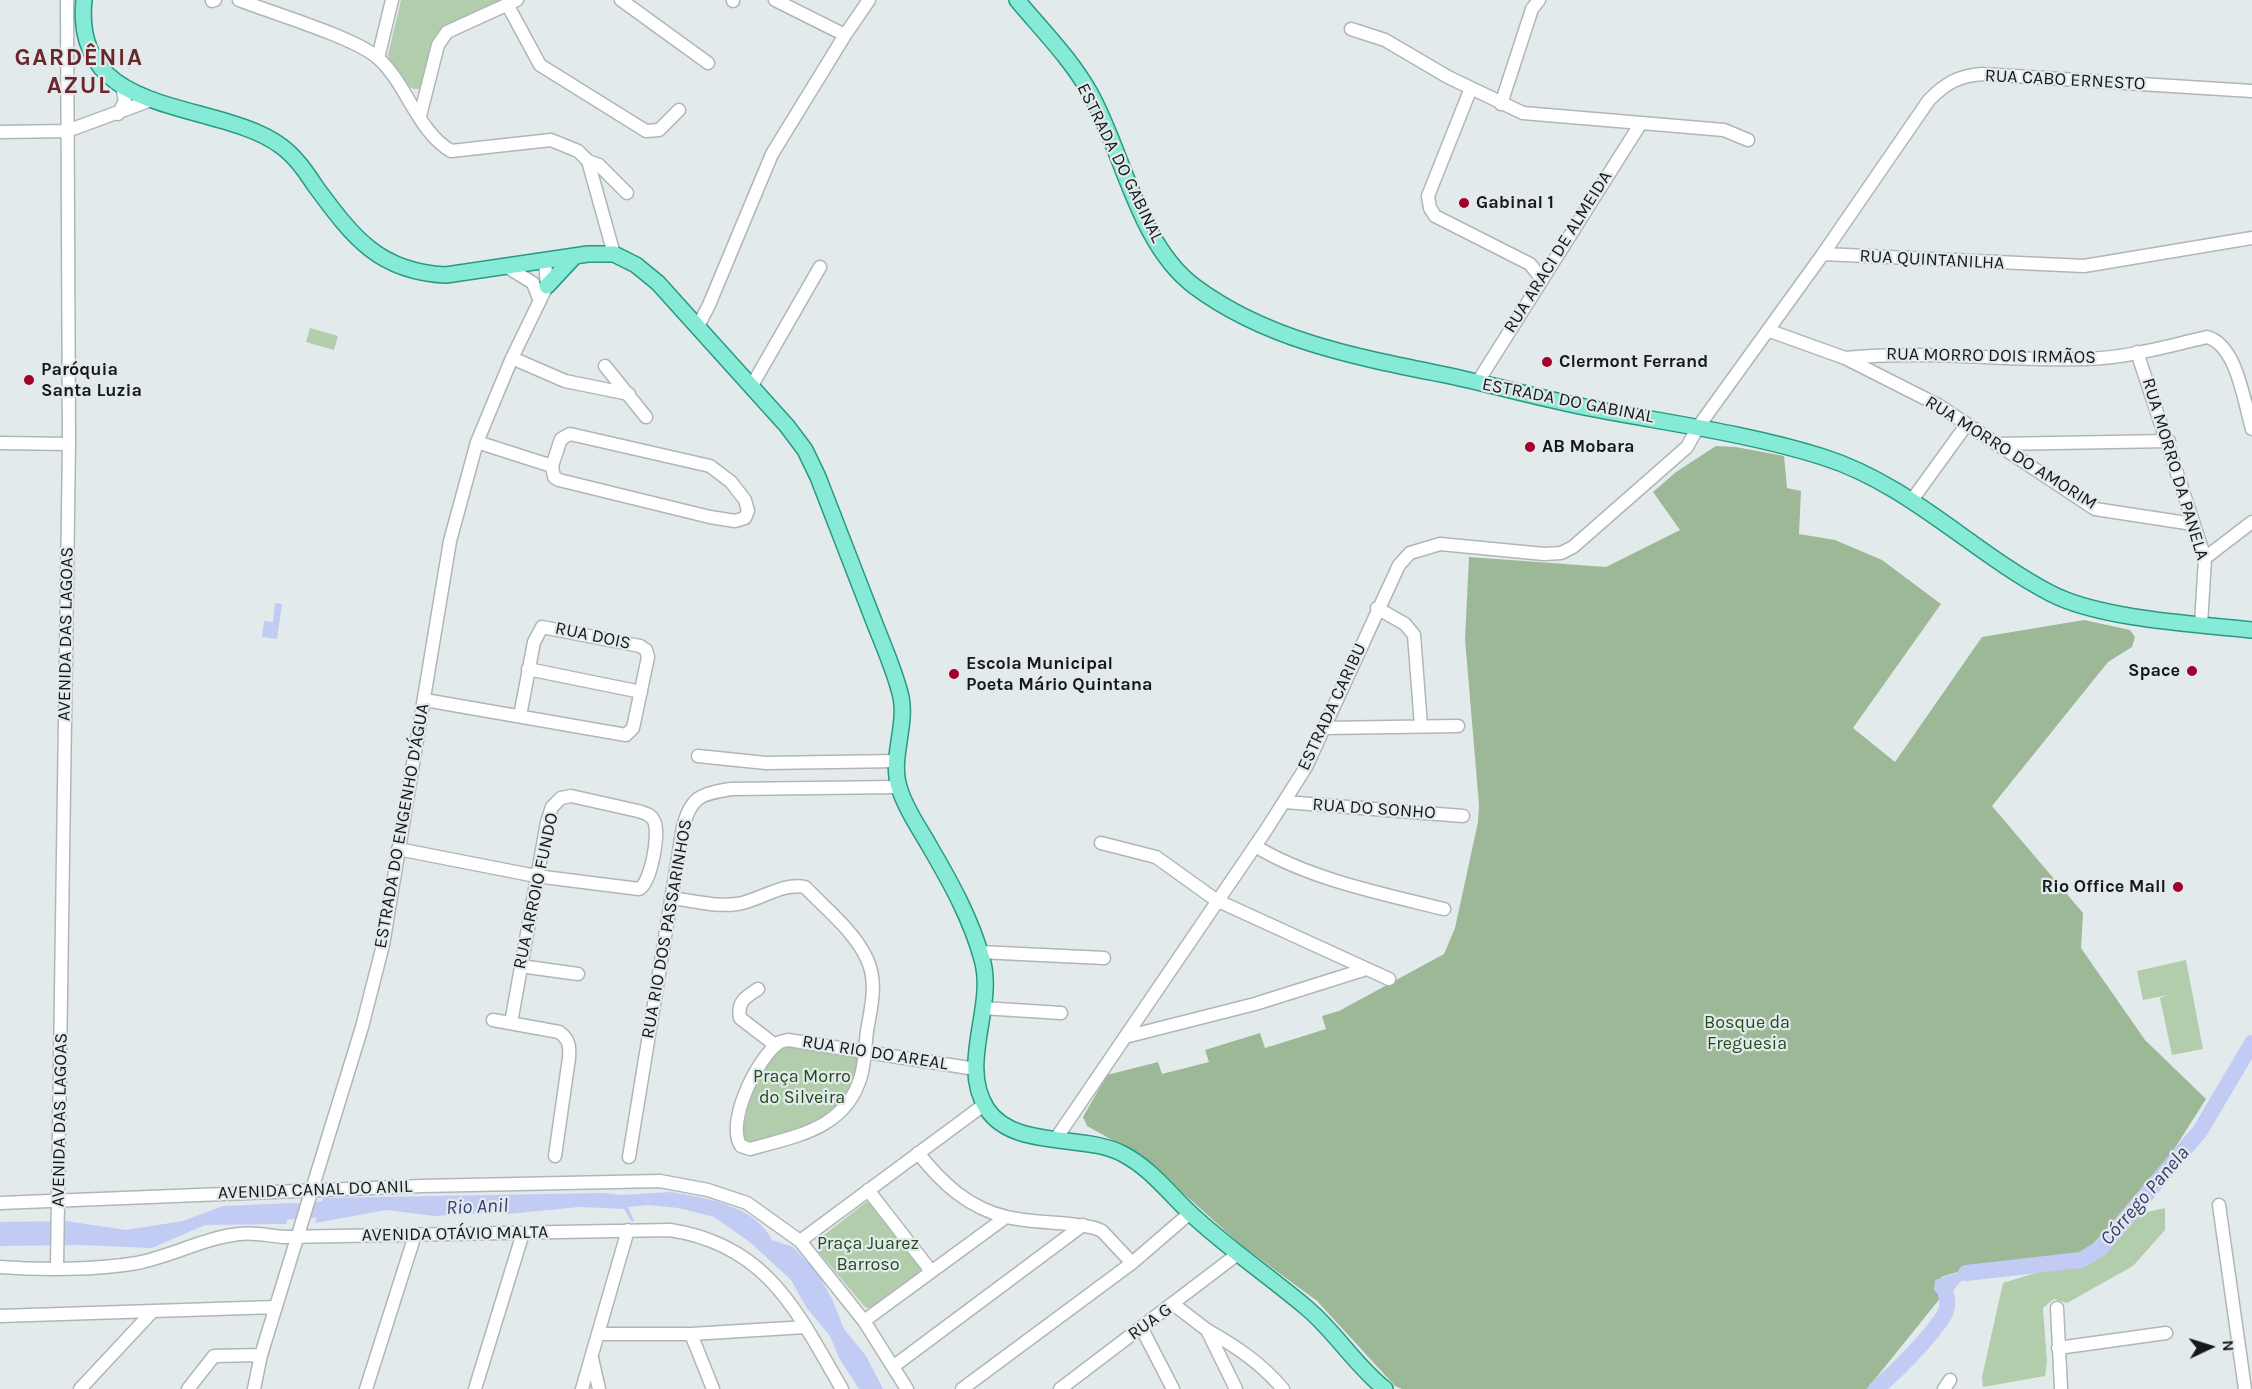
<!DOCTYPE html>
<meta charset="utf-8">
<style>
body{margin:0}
#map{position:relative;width:2252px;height:1389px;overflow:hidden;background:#e3eaeb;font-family:Karla,sans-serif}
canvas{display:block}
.north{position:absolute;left:2180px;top:1317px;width:60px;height:60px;-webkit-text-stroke:4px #e3eaeb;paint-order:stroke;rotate:86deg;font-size:16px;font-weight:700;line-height:24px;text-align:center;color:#161819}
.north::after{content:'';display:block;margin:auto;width:21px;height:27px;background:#161819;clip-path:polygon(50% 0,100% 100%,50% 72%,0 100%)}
</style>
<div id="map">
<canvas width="2252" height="1389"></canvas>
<div class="north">N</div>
</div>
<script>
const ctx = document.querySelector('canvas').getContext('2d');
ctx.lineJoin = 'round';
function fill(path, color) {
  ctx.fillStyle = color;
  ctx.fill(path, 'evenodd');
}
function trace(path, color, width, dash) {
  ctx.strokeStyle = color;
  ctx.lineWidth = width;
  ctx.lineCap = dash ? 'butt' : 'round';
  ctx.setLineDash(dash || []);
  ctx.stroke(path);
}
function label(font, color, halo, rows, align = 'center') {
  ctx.font = font + ' Karla,sans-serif';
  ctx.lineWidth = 4.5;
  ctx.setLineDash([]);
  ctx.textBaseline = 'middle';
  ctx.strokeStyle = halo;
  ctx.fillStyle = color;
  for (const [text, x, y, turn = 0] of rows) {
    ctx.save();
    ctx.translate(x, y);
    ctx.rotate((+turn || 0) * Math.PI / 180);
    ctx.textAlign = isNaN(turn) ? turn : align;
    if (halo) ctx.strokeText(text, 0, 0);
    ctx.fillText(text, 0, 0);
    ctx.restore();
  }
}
fill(new Path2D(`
 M401 0H508L443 31 422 88C405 94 392 69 388 55Z
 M310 328 338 336 334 350 306 342Z
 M2186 960 2203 1049 2172 1055 2160 998 2168 995 2143 1000 2137 971Z
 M791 1045 857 1056 860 1061 854 1090 825 1122 753 1143H747L742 1133 752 1090 777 1050Z
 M871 1201 921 1268 919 1272 869 1309 864 1306 817 1250 819 1239 865 1203Z
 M2165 1208V1230L2133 1266 2067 1303 2054 1299 2043 1308 2047 1362 2045 1376 1983 1387 1982 1377 2003 1283 2055 1267 2107 1241 2139 1214Z`), '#b1cdab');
fill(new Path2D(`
 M1716 446 1736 447 1784 456 1787 488 1801 491 1799 534 1835 540 1882 560 1941 604 1853 728 1895 762 1982 637 2084 620 2130 630 2135 637 2132 647 2108 662 1992 806 2083 913 2081 948 2145 1040 2206 1099 2159 1173 2089 1248 2062 1261 1980 1265 1941 1277 1942 1296 1867 1389H1402L1395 1386 1317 1301 1241 1245 1143 1157 1087 1126 1083 1117 1107 1075 1158 1062 1162 1074 1209 1062 1205 1050 1260 1033 1265 1048 1326 1029 1322 1016 1339 1011 1444 954 1455 928 1478 822 1479 805 1465 639 1469 557 1606 567 1680 530 1653 492 1676 472Z`), '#9db897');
fill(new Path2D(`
 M275 603 282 604 277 639 262 637 264 621 273 622Z
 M671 1192C707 1198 754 1205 772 1240L793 1247 818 1274 832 1299 844 1329 866 1356 883 1389H859L839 1358 830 1336 806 1307 791 1280 751 1243 714 1217 678 1208 649 1205 628 1207 634 1221H631L624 1209 579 1207 508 1214 484 1213 434 1216 386 1210 315 1223 323 1198 602 1193 622 1195Z
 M293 1203 286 1224 205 1225 152 1248 79 1245 0 1246V1222L66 1221 126 1230 183 1221 223 1206Z
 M1980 1265 1987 1270C1975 1274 1960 1278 1954 1290 1949 1299 1953 1308 1943 1316L1946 1303 1934 1290 1935 1280Z`), '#c2cbf3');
trace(new Path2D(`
 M269 1213 342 1208
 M1966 1273 2081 1260 2100 1249 2200 1131 2252 1043
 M1876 1389C1898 1370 1927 1341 1943 1317 1948 1309 1948 1303 1946 1295`), '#c2cbf3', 16);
const minor = new Path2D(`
 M239 0C272 13 354 37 378 58 407 84 417 131 451 151L551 140 578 151 588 161 599 165 627 193
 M621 0 708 63
 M775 0 845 35
 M212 1 215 0
 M733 1V0
 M507 4 540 65 646 131 659 130 679 110
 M1351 29 1385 40 1448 77 1523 113 1724 130 1748 140
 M378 58 392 0
 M1471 88 1428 196 1430 208 1435 216 1530 264 1541 278
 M1501 104 1532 9 1539 0
 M118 114 125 101 122 86
 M420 116 438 45 447 32 517 0
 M0 132 67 131 154 99
 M588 161 614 254
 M1823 254 1929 100C1946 83 1958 76 1982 74L2252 91
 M507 267 533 283 539 299
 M698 326 709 305 772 154 845 35 869 0
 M1770 331 1845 358 1938 405 2095 509 2193 524
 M2137 352 2205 558 2201 624
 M512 358 565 381 629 394
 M1845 358C1928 350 2004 361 2086 359 2127 358 2168 346 2207 337 2237 345 2244 402 2252 429
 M605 366 646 417
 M1477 383 1641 123
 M751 387 820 267
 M570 434 710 466 731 482 745 500 748 511 745 518 735 521 710 517 559 480 554 477 552 466 561 439Z
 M477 442 552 466
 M0 443 69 444
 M1996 444 2169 441
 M1912 500 1967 424
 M2205 558 2252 522
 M1377 608 1405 624 1414 635 1421 726
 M528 669 641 692
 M425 700 626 735 633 728 648 657 646 650 640 646 542 627 534 642 520 716
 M1325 728 1458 726
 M698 756 766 763 897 761
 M1285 802 1463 816
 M1101 843 1156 857 1216 900 1389 979
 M1255 846C1309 879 1383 894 1444 909
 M398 849 536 876 639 889C651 883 660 833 654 821 651 814 644 813 638 811L571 796 561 798 552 807 547 822 511 1023
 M672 898C693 901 716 907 737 904 759 901 782 882 805 887 826 909 854 931 867 959 878 983 871 1007 867 1031 865 1046 865 1062 861 1076 846 1129 796 1136 750 1149L741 1146C725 1123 758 1056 780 1042L788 1040 976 1069
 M980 952 1104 958
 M520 966 578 974
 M758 989C746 997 737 1001 740 1018L775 1045
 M982 1008 1061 1013
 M493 1020 559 1032C569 1039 570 1046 569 1058L555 1156
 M1125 1037 1255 1004 1363 970
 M1055 1140 1266 830 1306 767 1399 565 1410 553 1440 544 1544 554 1561 553 1573 547 1687 447 1698 427 1823 254 2084 266 2252 238
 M918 1153C942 1183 968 1208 1007 1217 1036 1224 1066 1221 1095 1228L1102 1231 1132 1263
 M629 1157 683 827C691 796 701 794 731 789L899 787
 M868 1190 931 1271
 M0 1203 422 1186 660 1181 708 1190 747 1203 800 1241 864 1321 907 1389
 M2219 1205 2245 1389
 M800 1241 985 1104
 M0 1267C42 1270 96 1270 137 1263 172 1256 204 1238 239 1234 253 1232 270 1236 284 1237L670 1230C768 1245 797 1312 842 1389
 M57 1268 69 444 67 0
 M1173 1304 1207 1330 1236 1389
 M2057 1308 2061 1389
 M0 1316 276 1307
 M864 1321 1006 1217
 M1141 1327 1173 1389
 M1207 1330C1237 1347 1261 1363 1283 1389
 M599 1334H691L806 1327
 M691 1334 713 1389
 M2058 1348 2166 1333
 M592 1358 599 1389
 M894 1366 1083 1225
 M80 1389 152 1312
 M188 1389 214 1356 261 1355
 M254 1389 261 1355 362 1027 383 945 450 541 477 442 512 358 547 286 545 261
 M366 1389 415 1235
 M475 1389 523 1233
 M582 1389 628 1230
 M962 1389 1132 1263 1190 1213
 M1060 1389 1239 1253
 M1944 1389 1950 1380`);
const major = new Path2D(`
 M84 0C81 28 87 56 108 75 148 113 237 113 281 146 296 157 306 172 316 187 353 237 379 272 446 275L588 254H614L636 265 658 283 787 426 805 450 818 477C836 524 855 572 873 619 883 645 895 671 901 697 907 728 889 760 900 790 906 810 920 829 930 847 951 883 971 919 982 959 996 1007 958 1064 987 1109 1014 1150 1084 1133 1123 1154 1150 1168 1168 1192 1189 1212 1226 1247 1269 1276 1308 1309 1336 1333 1356 1366 1385 1389
 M1017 0C1042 30 1071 59 1090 93 1123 152 1138 244 1194 286 1266 340 1356 357 1441 374 1494 385 1546 400 1600 410 1674 424 1750 434 1823 457 1909 484 1972 552 2050 593 2099 619 2195 624 2252 630
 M547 286 574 257`);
trace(minor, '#b0b6b7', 15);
trace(major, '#2a9982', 18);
trace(minor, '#fff', 12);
trace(major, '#85ebd6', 15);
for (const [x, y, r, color] of [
 [1464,203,6,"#a2012e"],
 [1547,362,6,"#a2012e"],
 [29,380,6,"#a2012e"],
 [1530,447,6,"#a2012e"],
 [2192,671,6,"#a2012e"],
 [954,674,6,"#a2012e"],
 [2178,887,6,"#a2012e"]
]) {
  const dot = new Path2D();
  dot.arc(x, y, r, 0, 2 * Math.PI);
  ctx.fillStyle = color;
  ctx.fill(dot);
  trace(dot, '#e3eaeb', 2);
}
label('18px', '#161819', '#e3eaeb', [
 ["RUA CABO ERNESTO",2065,80,3],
 ["ESTRADA DO GABINAL",1120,163,64],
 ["RUA ARACI DE ALMEIDA",1558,252,-58],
 ["RUA QUINTANILHA",1932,260,3],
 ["RUA MORRO DOIS IRMÃOS",1991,356,1],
 ["ESTRADA DO GABINAL",1568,401,11],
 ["RUA MORRO DO AMORIM",2011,453,32],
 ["RUA MORRO DA PANELA",2175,469,73],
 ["AVENIDA DAS LAGOAS",66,634,-89],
 ["RUA DOIS",593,636,12],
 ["ESTRADA CARIBU",1332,707,-65],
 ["RUA DO SONHO",1374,809,4],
 ["ESTRADA DO ENGENHO D'ÁGUA",402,826,-80],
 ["RUA ARROIO FUNDO",536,891,-78],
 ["RUA RIO DOS PASSARINHOS",667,929,-80],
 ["RUA RIO DO AREAL",875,1053,9],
 ["AVENIDA DAS LAGOAS",60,1120,-89],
 ["AVENIDA CANAL DO ANIL",315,1190,-2],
 ["AVENIDA OTÁVIO MALTA",455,1234,-1],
 ["RUA G",1150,1322,-36]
]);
label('bold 18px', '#161819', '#e3eaeb', [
 ["Gabinal 1",1476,203],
 ["Clermont Ferrand",1559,362],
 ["Paróquia",41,370],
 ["Santa Luzia",41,391],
 ["AB Mobara",1542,447],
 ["Escola Municipal",966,664],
 ["Poeta Mário Quintana",966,685],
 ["Space",2180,671,"right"],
 ["Rio Office Mall",2166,887,"right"]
], 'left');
label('18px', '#234a1b', '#e3eaeb', [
 ["Bosque da",1747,1023],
 ["Freguesia",1747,1044],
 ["Praça Morro",802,1077],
 ["do Silveira",802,1098],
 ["Praça Juarez",868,1244],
 ["Barroso",868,1265]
]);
label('italic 20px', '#373d70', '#e3eaeb', [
 ["Córrego Panela",2145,1196,-49],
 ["Rio Anil",477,1207,-2]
]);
ctx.letterSpacing = '1.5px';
label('bold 24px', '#6b252c', '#e3eaeb', [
 ["GARDÊNIA",79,58],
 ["AZUL",79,86]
]);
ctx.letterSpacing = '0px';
</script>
